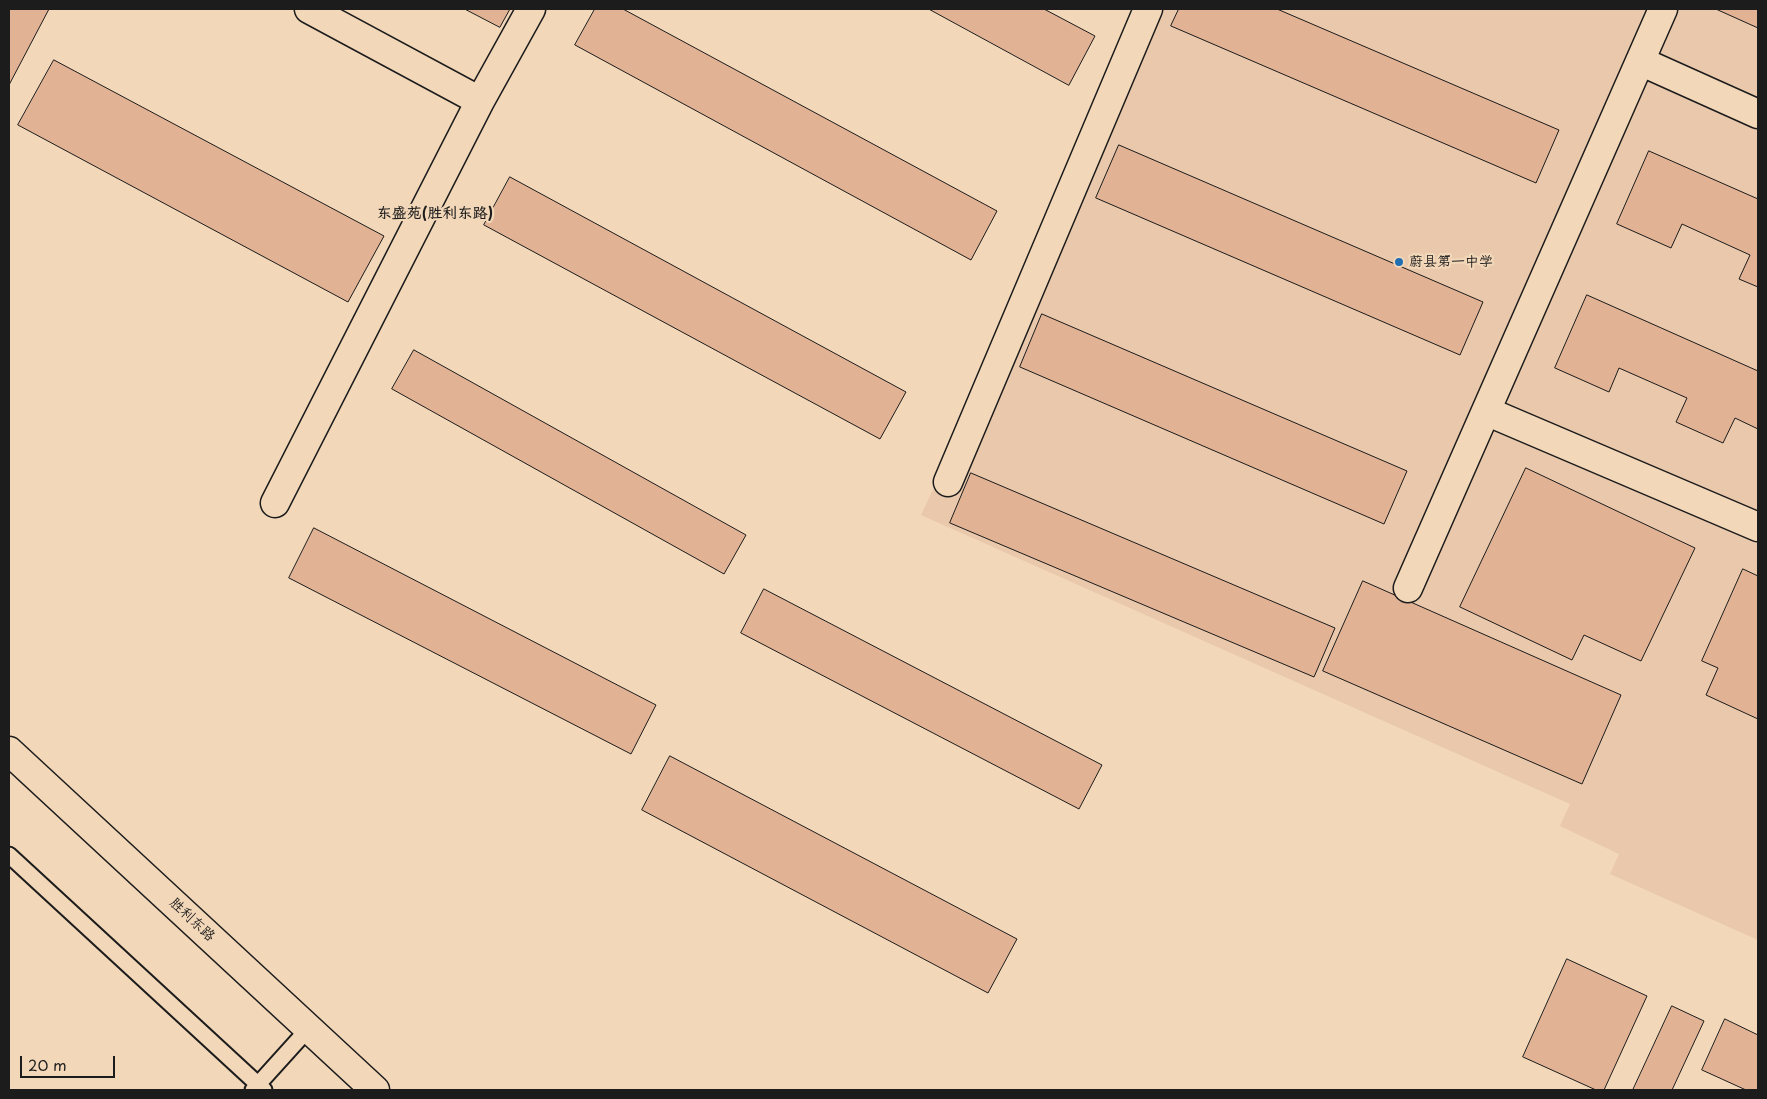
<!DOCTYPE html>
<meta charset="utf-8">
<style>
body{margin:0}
#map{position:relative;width:1767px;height:1099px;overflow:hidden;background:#f2d7b9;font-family:"Playpen Sans",sans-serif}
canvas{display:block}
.frame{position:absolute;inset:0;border:10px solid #1c1c1c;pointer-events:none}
.scale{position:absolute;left:20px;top:1056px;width:95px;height:22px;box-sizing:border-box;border:2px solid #1c1c1c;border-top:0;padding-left:6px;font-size:15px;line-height:18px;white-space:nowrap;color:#1c1c1c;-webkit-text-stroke:4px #f2d7b9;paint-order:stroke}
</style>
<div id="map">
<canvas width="1767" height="1099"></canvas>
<div class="frame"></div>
<div class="scale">20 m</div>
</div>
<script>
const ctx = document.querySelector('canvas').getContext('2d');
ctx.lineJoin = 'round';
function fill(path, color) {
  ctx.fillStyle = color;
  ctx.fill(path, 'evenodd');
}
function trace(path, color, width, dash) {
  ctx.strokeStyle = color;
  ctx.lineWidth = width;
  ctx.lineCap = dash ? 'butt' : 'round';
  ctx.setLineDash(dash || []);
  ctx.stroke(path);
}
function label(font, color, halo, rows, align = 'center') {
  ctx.font = font + ' "Playpen Sans","LXGW WenKai TC",sans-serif';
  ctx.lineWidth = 4.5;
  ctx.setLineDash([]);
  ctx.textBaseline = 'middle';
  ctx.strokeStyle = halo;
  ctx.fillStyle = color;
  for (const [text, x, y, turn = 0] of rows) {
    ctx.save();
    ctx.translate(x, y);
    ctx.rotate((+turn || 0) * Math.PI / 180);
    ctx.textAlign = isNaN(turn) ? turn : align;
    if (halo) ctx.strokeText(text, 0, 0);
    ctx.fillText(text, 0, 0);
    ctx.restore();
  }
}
fill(new Path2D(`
 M1160 9H1758V940L1610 874 1619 854 1560 826 1570 804 921 515Z`), '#e9c8ab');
const building = new Path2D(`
 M9 9H49L9 85Z
 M465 9H510L500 27Z
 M595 9H623L997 211 971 260 575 45Z
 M929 9H1044L1095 36 1069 85Z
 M1179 9H1277L1559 130 1536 183 1171 26Z
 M1719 9H1758V28L1718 10Z
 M54 60 384 236 348 302 18 125Z
 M1119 145 1483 302 1460 355 1096 198Z
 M1649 151 1758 199V287L1739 279 1750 255 1682 224 1671 248 1617 224Z
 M510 177 906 392 880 439 484 225Z
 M1587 295 1758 371V429L1735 418 1723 443 1676 422 1687 398 1619 368 1609 392 1555 368Z
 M1042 314 1407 471 1384 524 1020 367Z
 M414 350 746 535 724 574 392 389Z
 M1526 468 1695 548 1641 661 1584 635 1572 660 1460 607Z
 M971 473 1335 628 1314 677 950 523Z
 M314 528 656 705 631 754 289 578Z
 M1743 569 1758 576V719L1706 695 1718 668 1702 661Z
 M1363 581 1621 695 1582 784 1323 671Z
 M764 589 1102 765 1079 809 741 633Z
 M670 756 1017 939 988 993 642 810Z
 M1567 959 1647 996 1604 1090H1596L1523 1057Z
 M1672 1006 1704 1021 1672 1090H1633Z
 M1725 1019 1758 1035V1090H1746L1702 1070Z`);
fill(building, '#e2b294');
trace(building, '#1c1c1c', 1);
const lane = new Path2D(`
 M9 855 264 1090
 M253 1090 309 1028`);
const street = new Path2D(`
 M309 9 480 101
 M1640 61 1758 114
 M1486 411 1758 527
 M948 482 1148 9
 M275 503 480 101 531 9
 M1408 588 1663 9`);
const secondary = new Path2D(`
 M9 751 375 1090`);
trace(lane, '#1c1c1c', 19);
trace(street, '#1c1c1c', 31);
trace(secondary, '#1c1c1c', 31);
trace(lane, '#f2d7b9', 15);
trace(street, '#f2d7b9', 28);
trace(secondary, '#f2d7b9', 28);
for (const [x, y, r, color] of [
 [1399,262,5,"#1f6fb2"]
]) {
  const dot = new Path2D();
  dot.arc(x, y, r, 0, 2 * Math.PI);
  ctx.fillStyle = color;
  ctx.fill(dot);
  trace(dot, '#f2d7b9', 2);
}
label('14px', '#1c1c1c', '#f2d7b9', [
 ["蔚县第一中学",1409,262]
], 'left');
label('14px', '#1c1c1c', '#f2d7b9', [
 ["胜利东路",192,920,43]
]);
label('bold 15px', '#1c1c1c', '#f2d7b9', [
 ["东盛苑(胜利东路)",435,214]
]);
</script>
